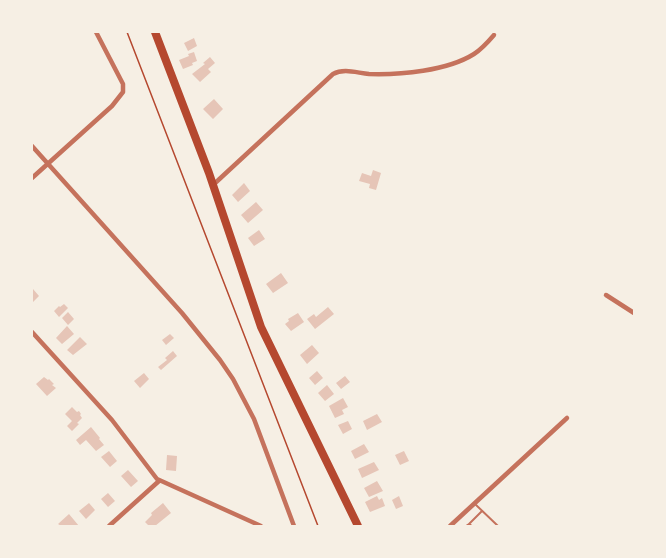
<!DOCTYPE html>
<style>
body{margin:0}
#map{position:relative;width:666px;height:558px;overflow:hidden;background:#f6efe4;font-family:Lato,sans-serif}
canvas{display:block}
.frame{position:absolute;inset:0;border:33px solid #f6efe4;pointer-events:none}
</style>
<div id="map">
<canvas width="666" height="558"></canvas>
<div class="frame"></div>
</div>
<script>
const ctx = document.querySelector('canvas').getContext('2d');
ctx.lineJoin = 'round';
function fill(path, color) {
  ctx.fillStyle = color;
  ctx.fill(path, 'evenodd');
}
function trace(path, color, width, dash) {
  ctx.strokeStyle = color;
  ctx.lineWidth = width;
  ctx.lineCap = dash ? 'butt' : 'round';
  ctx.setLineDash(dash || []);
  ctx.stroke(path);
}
fill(new Path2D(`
 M194 38 197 46 188 51 184 43Z
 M194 52 197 61 192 63 193 65 183 69 179 60 189 56 188 54Z
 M210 57 215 63 208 69 211 72 200 82 192 74 205 64 203 63Z
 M214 99 223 109 213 119 203 109Z
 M373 170 381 173 376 190 369 188 370 184 359 181 362 173 371 176Z
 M244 183 250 191 238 202 232 195Z
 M256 202 263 210 248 223 241 215Z
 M259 230 265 239 254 246 248 238Z
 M281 273 288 283 273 293 266 284Z
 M33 289 39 296 32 303V290Z
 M64 304 68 308 59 317 54 311 59 306 60 307Z
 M328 307 334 314 315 329 307 319 314 314 316 317Z
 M68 312 74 319 68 325 62 318Z
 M298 313 304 322 291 331 285 324 289 321 288 319Z
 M67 326 74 334 62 344 56 338Z
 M170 334 174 338 166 345 162 340Z
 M80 337 87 344 73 355 67 350Z
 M312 345 319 353 307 364 300 355Z
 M173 351 177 356 161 370 158 367 167 360 165 358Z
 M317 371 323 378 315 385 309 378Z
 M144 373 149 379 140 388 134 381Z
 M345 376 350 382 341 389 336 383Z
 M44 377 48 380 49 379 54 384 52 385 56 388 47 396 36 384Z
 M327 385 334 394 325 401 318 393Z
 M343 398 348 407 342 410 344 414 335 418 329 406Z
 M72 407 77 412 79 411 81 414 80 415 82 418 77 423 79 424 72 431 67 426 72 421 65 414Z
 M377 414 382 422 367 430 363 421Z
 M348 421 352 429 343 434 338 425Z
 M91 427 100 438 99 439 104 445 96 451 86 440 80 445 76 440Z
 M364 444 369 452 355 459 351 451Z
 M109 451 117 461 110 467 101 457Z
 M404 451 409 461 400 465 395 455Z
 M167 455 177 456 176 471 166 470Z
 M374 462 379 470 362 478 358 469Z
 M128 470 138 481 131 487 121 476Z
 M377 481 383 491 369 497 364 488Z
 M108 493 115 501 108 507 101 499Z
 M377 496 379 500 382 498 385 506 370 512 365 502Z
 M399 496 403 506 396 509 392 500Z
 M89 503 95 510 86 519 79 511Z
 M163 503 171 513 155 526H149L145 522 152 515 151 513Z
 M69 514 79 526H61L58 524Z`), '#e6c5b7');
trace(new Path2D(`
 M127 32 318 526`), '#b5482f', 1.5);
trace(new Path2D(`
 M475 504 498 526
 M469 524 482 511
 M466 526 469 524 472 526`), '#c5725c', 2);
trace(new Path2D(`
 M32 146 182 313 220 360 233 379 254 419 294 526
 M32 178 112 106 123 92V84L96 32
 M213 185 333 74C344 68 357 73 369 74 400 75 447 71 474 54 482 49 488 42 494 35
 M606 295 634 313
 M32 332 112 420 157 479 261 526
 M109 526 159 481
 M450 526 567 418`), '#c5725c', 4.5);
trace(new Path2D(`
 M155 32 209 173 261 327 358 526`), '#b5482f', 8);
</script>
